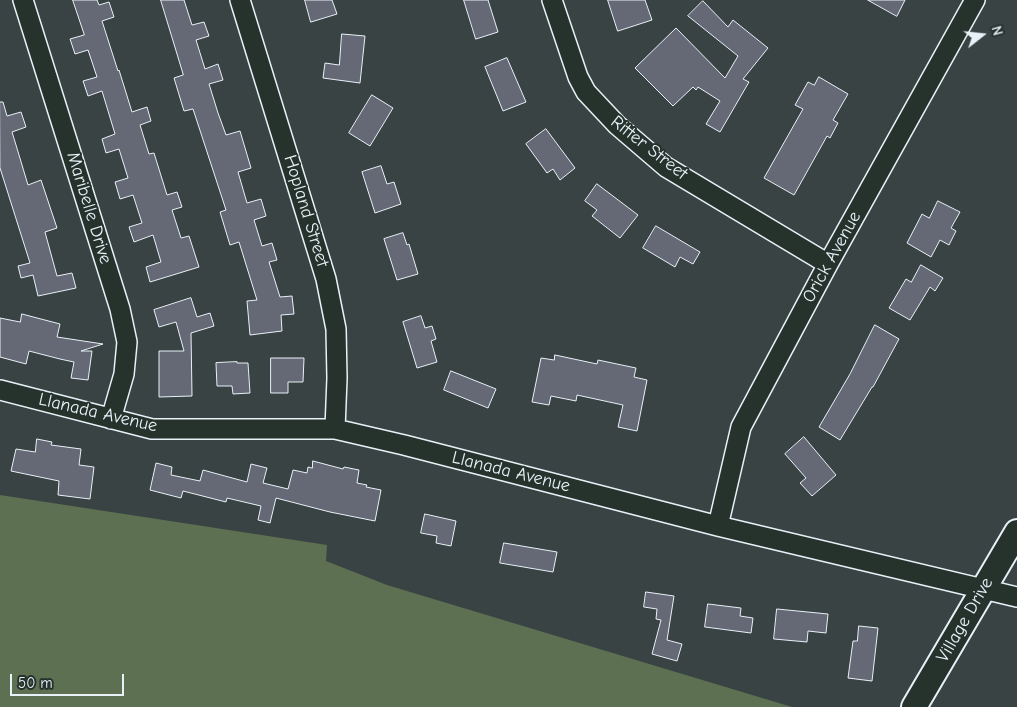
<!DOCTYPE html>
<style>
body{margin:0}
#map{position:relative;width:1017px;height:707px;overflow:hidden;background:#394343;font-family:"Comic Neue",sans-serif}
canvas{display:block}
.north{position:absolute;left:957px;top:10px;width:50px;height:50px;-webkit-text-stroke:4px #26332d;paint-order:stroke;rotate:74deg;font-size:14px;font-weight:700;line-height:20px;text-align:center;color:#e8f1f8}
.north::after{content:'';display:block;margin:auto;width:18px;height:22px;background:#e8f1f8;clip-path:polygon(50% 0,100% 100%,50% 72%,0 100%)}
.scale{position:absolute;left:10px;top:674px;width:114px;height:22px;box-sizing:border-box;border:2px solid #e8f1f8;border-top:0;padding-left:6px;font-size:15px;line-height:18px;white-space:nowrap;color:#e8f1f8;-webkit-text-stroke:4px #26332d;paint-order:stroke}
</style>
<div id="map">
<canvas width="1017" height="707"></canvas>
<div class="north">N</div>
<div class="scale">50 m</div>
</div>
<script>
const ctx = document.querySelector('canvas').getContext('2d');
ctx.lineJoin = 'round';
function fill(path, color) {
  ctx.fillStyle = color;
  ctx.fill(path, 'evenodd');
}
function trace(path, color, width, dash) {
  ctx.strokeStyle = color;
  ctx.lineWidth = width;
  ctx.lineCap = dash ? 'butt' : 'round';
  ctx.setLineDash(dash || []);
  ctx.stroke(path);
}
function label(font, color, halo, rows, align = 'center') {
  ctx.font = font + ' "Comic Neue",sans-serif';
  ctx.lineWidth = 4;
  ctx.setLineDash([]);
  ctx.textBaseline = 'middle';
  ctx.strokeStyle = halo;
  ctx.fillStyle = color;
  for (const [text, x, y, turn = 0] of rows) {
    ctx.save();
    ctx.translate(x, y);
    ctx.rotate((+turn || 0) * Math.PI / 180);
    ctx.textAlign = isNaN(turn) ? turn : align;
    if (halo) ctx.strokeText(text, 0, 0);
    ctx.fillText(text, 0, 0);
    ctx.restore();
  }
}
fill(new Path2D(`
 M0 495 327 545 326 561 387 585 792 707H0Z`), '#5d7052');
const building = new Path2D(`
 M73 0H97L99 5 109 2 114 17 102 21 118 71 119 70 132 112 147 107 151 121 140 125 149 154 154 153 167 195 177 192 182 207 172 210 181 238 189 236 199 267 150 282 146 267 161 262 153 235 134 242 129 227 142 223 133 195 120 199 115 182 128 178 119 149 106 153 102 139 115 134 102 91 88 96 83 81 97 77 88 50 75 54 70 39 84 35Z
 M161 0H184L192 25 204 22 209 36 196 40 205 69 218 64 223 80 209 84 218 113 226 135 240 131 251 168 238 172 247 203 261 199 266 216 254 220 262 246 272 243 277 260 269 262 280 297 292 296 294 314 281 315 282 331 250 335 247 301 257 300 239 242 230 245 220 212 226 210 193 109 184 111 174 78 183 75Z
 M305 0H332L337 14 311 22Z
 M464 0H488L498 32 476 39Z
 M608 0H645L652 20 618 31Z
 M868 0H905L897 16Z
 M703 1 728 27 733 20 768 48 743 79 749 82 720 132 706 124 720 101 698 87 696 90 693 87 673 106 635 68 676 28 725 78 738 56 688 16Z
 M342 34 365 36 360 83 323 78 325 63 339 65Z
 M507 58 526 102 503 111 485 67Z
 M819 77 848 94 833 120 838 123 830 138 827 136 794 195 764 178 803 109 795 105 808 82 814 85Z
 M372 95 393 108 370 146 349 133Z
 M0 102H3L7 116 21 112 26 127 12 132 16 145 28 185 41 180 57 228 45 232 57 276 72 273 76 288 38 296 33 275 21 278 18 266 30 263 0 168Z
 M546 129 575 168 560 180 553 169 547 173 526 144Z
 M381 166 387 184 394 182 401 204 375 213 362 172Z
 M597 184 638 215 620 238 592 216 597 210 585 201Z
 M938 201 960 212 951 228 956 231 949 245 940 240 931 257 907 243 922 214 929 218Z
 M656 226 700 252 693 264 680 257 675 267 643 248Z
 M403 233 407 245 409 244 418 274 397 280 384 239Z
 M921 265 943 278 935 291 930 287 910 320 889 308 906 279 911 282Z
 M191 298 197 317 210 313 214 326 191 333 192 396 159 397V351H184L176 322 159 327 154 310Z
 M22 314 60 324 57 337 103 344 81 351H92L88 380 71 378 74 362 60 359 29 351 26 364 0 357V318L20 322Z
 M421 316 425 328 432 326 436 339 431 341 437 362 417 368 403 322Z
 M875 325 899 339 873 387H872L840 440 819 427 850 374Z
 M555 355 597 364 598 360 636 368 634 377 647 380 637 431 618 427 623 405 577 395 576 401 551 396 549 405 532 402 541 358 554 360Z
 M271 358H304L303 382H288V393H271Z
 M237 362V363H248L250 393 233 394 232 386H217L216 363Z
 M451 371 496 389 488 408 444 390Z
 M804 437 836 475 812 496 800 483 806 478 785 454Z
 M37 439 52 442 51 445 81 449 79 465 94 467 90 499 58 495 59 481 11 471 16 449 35 452Z
 M313 461 343 469 344 467 359 470 357 483 367 485 366 487 381 490 375 521 330 512 276 498 270 523 258 520 261 506 227 498 226 502 183 491 181 498 150 490 156 463 172 467 171 475 200 481 203 470 247 482 251 464 267 468 263 483 288 489 293 470 307 473 308 467 312 468Z
 M425 514 456 521 451 546 436 543 437 536 421 533Z
 M504 543 557 552 553 572 500 563Z
 M646 592 674 596 667 640 682 644 677 661 652 654 661 620 656 619 657 609 644 607Z
 M708 604 741 608 740 616 753 618 751 633 705 627Z
 M777 609 828 614 826 633 808 631 807 642 774 639Z
 M859 626 878 628 872 681 848 678 853 641H857Z`);
fill(building, '#656875');
trace(building, '#e8f1f8', 1);
const minor = new Path2D(`
 M23 0 120 309 127 342 124 374 111 419
 M240 0 326 279 336 329 337 378 335 429
 M552 0 578 77 586 92 617 125 666 167 828 264
 M0 390 152 429H335L404 445 718 526 1017 597
 M718 526 741 427 828 264 975 0`);
const major = new Path2D(`
 M914 707 1017 532`);
trace(minor, '#e8f1f8', 22);
trace(major, '#e8f1f8', 28);
trace(minor, '#26332d', 19);
trace(major, '#26332d', 24);
label('18px', '#e8f1f8', '#26332d', [
 ["Ritter Street",649,148,38],
 ["Maribelle Drive",89,208,73],
 ["Hopland Street",306,211,73],
 ["Orick Avenue",832,257,-61],
 ["Llanada Avenue",98,413,13],
 ["Llanada Avenue",511,472,14],
 ["Village Drive",965,620,-60]
]);
</script>
